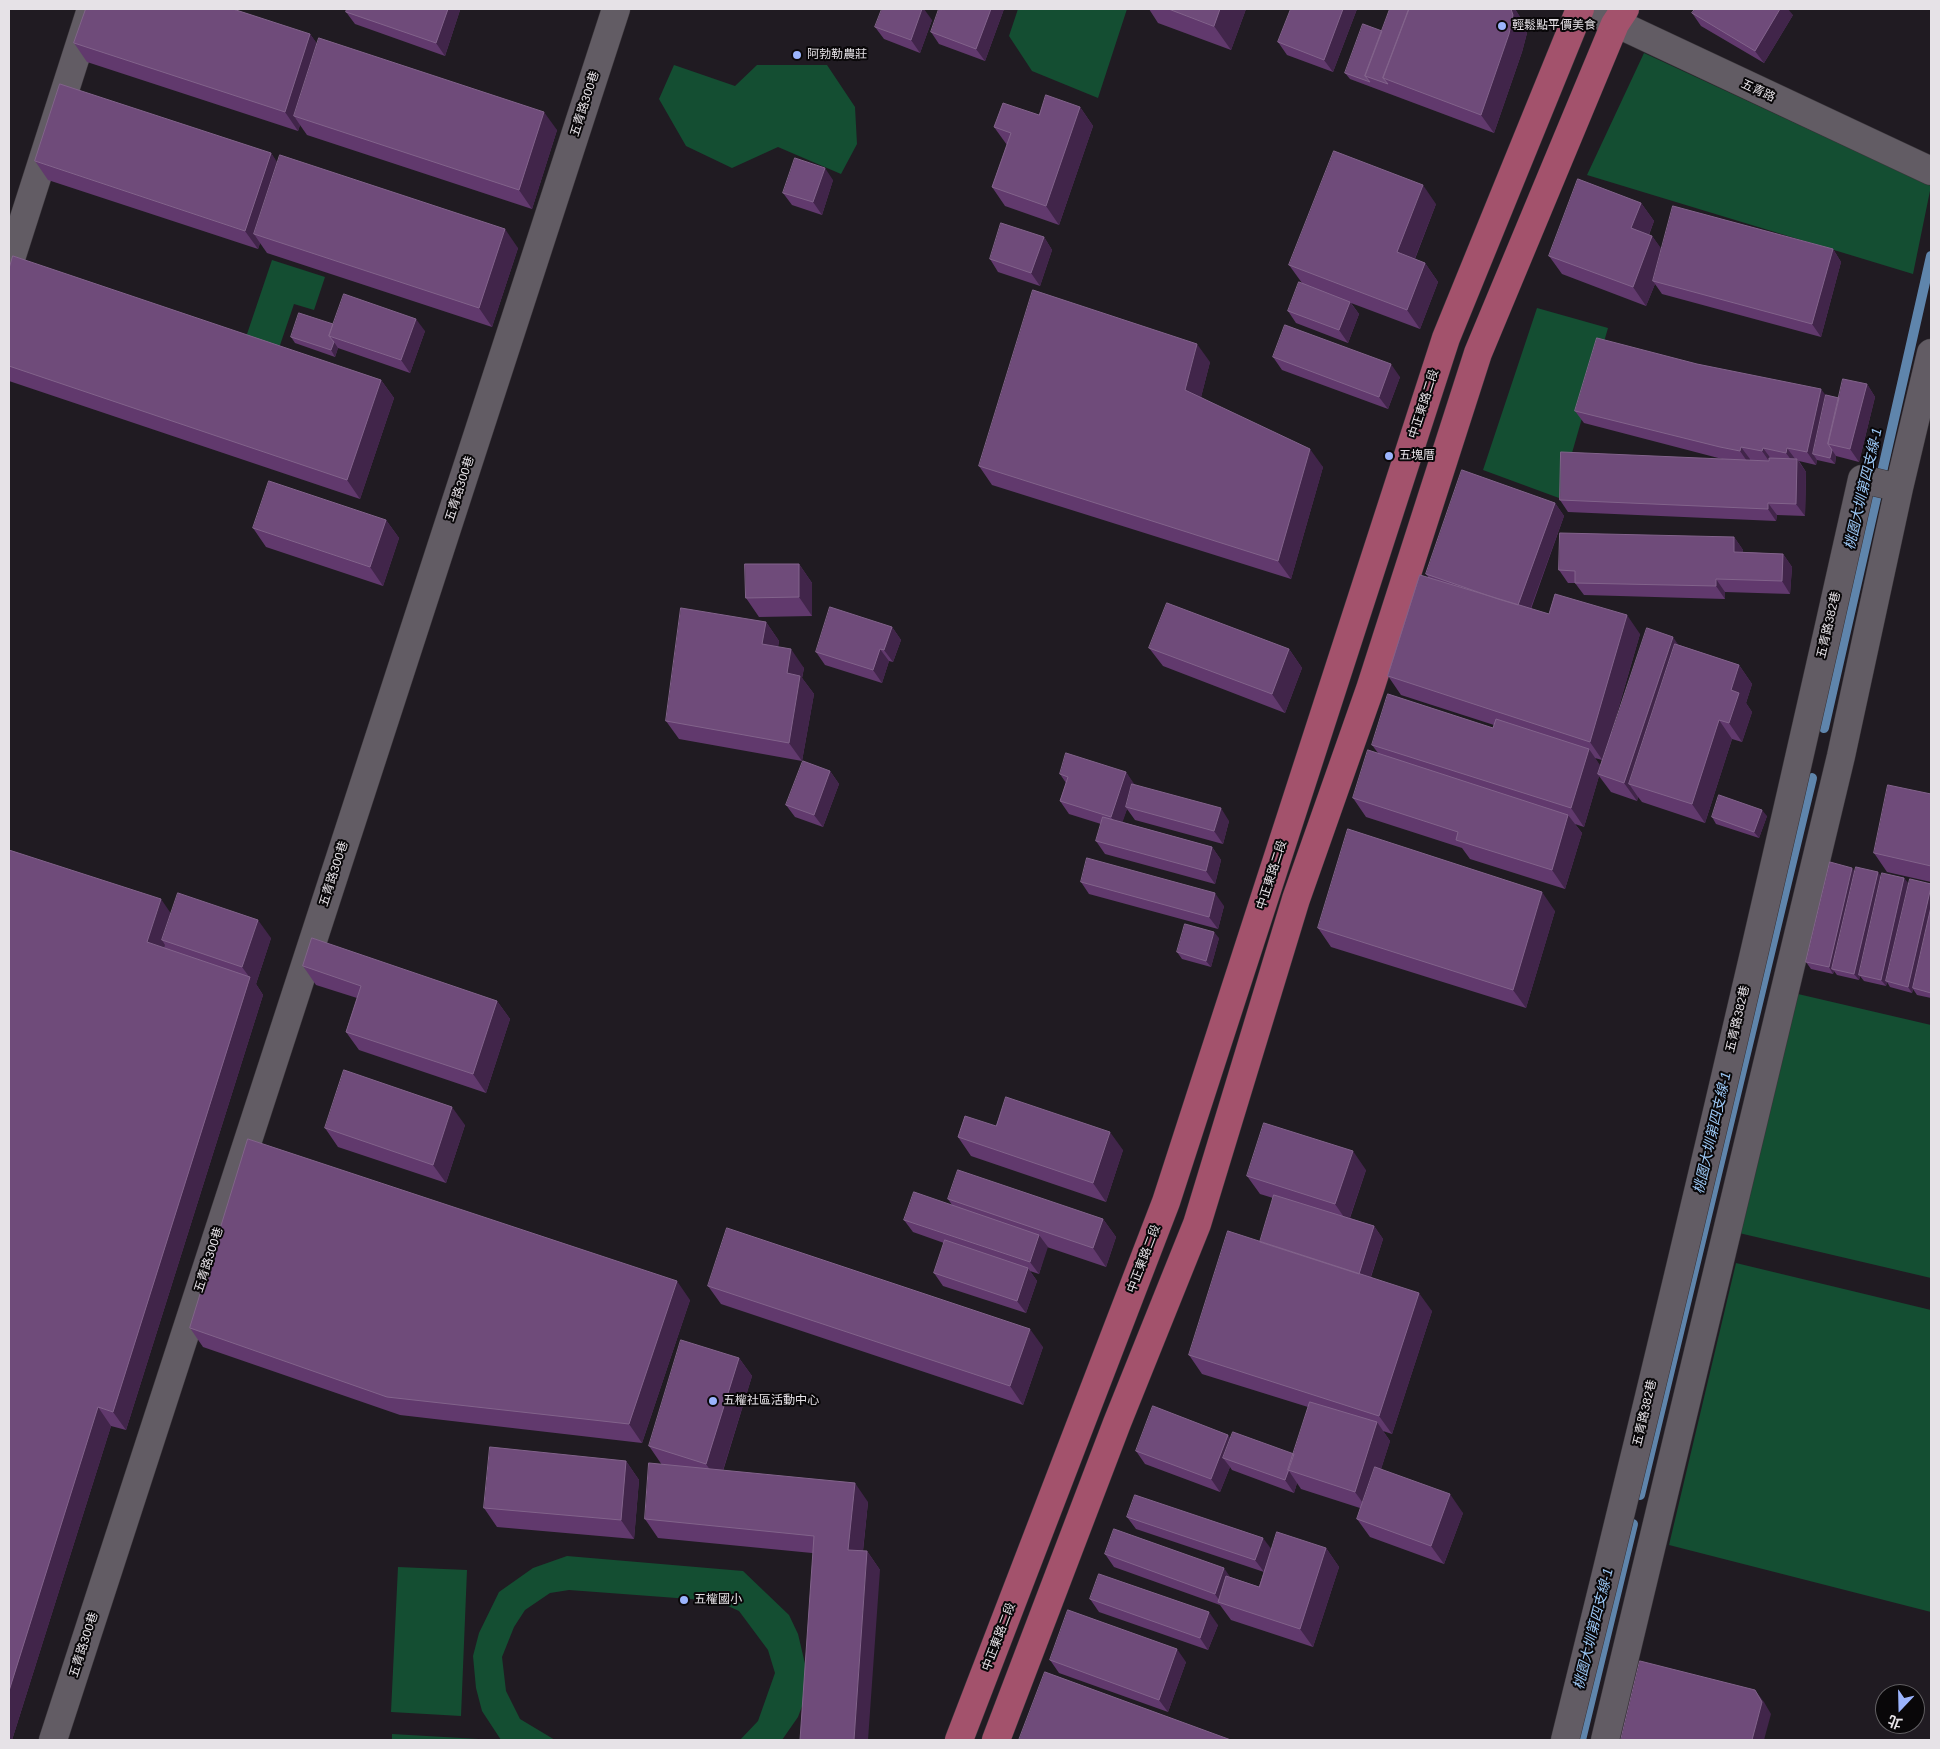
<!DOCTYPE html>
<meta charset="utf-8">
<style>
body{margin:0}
#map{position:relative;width:1940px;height:1749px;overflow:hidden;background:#201b22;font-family:Arial,"Noto Sans TC",sans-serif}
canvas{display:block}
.frame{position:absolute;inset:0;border:10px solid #e6e2e7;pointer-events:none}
.north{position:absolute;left:1875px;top:1684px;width:50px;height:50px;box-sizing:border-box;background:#090709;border:1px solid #615f62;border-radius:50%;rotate:201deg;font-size:14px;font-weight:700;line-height:20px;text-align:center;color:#e6e2e7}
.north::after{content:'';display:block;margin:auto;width:18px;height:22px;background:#9bb4fd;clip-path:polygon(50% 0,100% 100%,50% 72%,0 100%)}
</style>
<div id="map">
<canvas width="1940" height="1749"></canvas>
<div class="frame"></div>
<div class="north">北</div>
</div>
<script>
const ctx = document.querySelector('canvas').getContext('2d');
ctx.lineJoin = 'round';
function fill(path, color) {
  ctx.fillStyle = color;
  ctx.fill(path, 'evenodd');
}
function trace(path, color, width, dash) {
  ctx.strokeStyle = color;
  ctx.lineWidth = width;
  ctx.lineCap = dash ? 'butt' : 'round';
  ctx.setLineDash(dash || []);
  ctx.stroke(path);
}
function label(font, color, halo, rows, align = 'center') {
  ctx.font = font + ' Arial,"Noto Sans TC",sans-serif';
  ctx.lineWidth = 4;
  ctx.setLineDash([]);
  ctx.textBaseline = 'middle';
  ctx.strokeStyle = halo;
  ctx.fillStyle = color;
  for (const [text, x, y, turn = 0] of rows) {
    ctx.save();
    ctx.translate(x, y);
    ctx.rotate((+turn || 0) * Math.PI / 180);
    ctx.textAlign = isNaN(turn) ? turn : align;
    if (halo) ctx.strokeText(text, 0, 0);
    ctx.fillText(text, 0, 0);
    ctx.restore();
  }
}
fill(new Path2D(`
 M1018 9H1127L1098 98 1032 71 1009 36Z
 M1644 53 1931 186 1913 274 1587 175Z
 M674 65 735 86 757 65H827L855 107 857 144 841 174 778 147 732 168 686 146 659 99Z
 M272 260 325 277 314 310 294 304 278 351 245 340Z
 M1537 308 1608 328 1559 498 1483 470Z
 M1798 994 1931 1025V1278L1739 1233Z
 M1736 1263 1931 1310V1612L1669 1545Z
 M567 1556 743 1571 789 1615 798 1634 810 1685 798 1717 782 1740H740L758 1721 775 1673 768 1650 739 1611 717 1601 569 1590 550 1593 525 1610 514 1627 502 1657 506 1691 520 1719 555 1740H501L482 1711 476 1688 473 1656 479 1633 499 1592 533 1568Z
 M398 1567 467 1570 461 1716 391 1712Z
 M392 1734 496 1740H392Z`), '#144e32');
trace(new Path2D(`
 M1824 728 1931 256
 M1640 1495 1812 778
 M1581 1740 1633 1524`), '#5f85ac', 10);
const minor = new Path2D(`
 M1586 9 1931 171
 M9 265 91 9
 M53 1740 616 9
 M1565 1740C1669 1321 1768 901 1862 479L1899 488
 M1605 1740 1841 756 1899 488 1931 353`);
const major = new Path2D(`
 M959 1740 1166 1202 1446 338 1580 9
 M996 1740 1117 1423 1197 1224 1296 899 1370 689 1478 353 1615 24 1625 9`);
trace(minor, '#3a363b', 29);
trace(major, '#3a363b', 29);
trace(minor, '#625c64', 28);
trace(major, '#a3526c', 28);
fill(new Path2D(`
 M347 9H459L460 10 445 56 355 24 346 12Z
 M1004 9 985 61 939 44 931 32Z
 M1149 9H1246L1231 50 1158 23Z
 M1291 9H1357L1333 72 1287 55 1278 42Z
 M1390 9H1515L1520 17 1527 33 1522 52 1494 133 1350 79 1345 73 1382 31Z
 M1692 13 1793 15 1764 63 1701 26Z
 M932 20 920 53 884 39 875 27Z
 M310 34 317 44 557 130 532 209 307 135 300 125 298 131 87 62 74 43Z
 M1080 107 1093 126 1059 225 1005 206 992 187 1007 145 994 127 1039 115Z
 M271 153 277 163 518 248 492 327 267 253 260 243 258 249 48 180 35 161Z
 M833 180 822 215 792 205 783 193Z
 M1641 203 1654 221 1649 235 1652 236 1661 249H1833L1841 262 1821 337 1662 294 1655 284 1646 306 1562 274 1549 256Z
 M1436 204 1415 259 1425 263 1438 282 1420 329 1351 303 1359 314 1348 343 1296 323 1288 311 1302 283 1289 265Z
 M1044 237 1052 250 1040 286 998 272 990 259Z
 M9 269 381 380 394 398 360 499 9 381Z
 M333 324 425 331 410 373 338 348 335 357 295 343 291 337Z
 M1273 357 1400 377 1388 409 1282 370Z
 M1210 362 1201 397 1323 467 1291 579 992 485 979 466Z
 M1697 364 1839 398 1867 384 1875 397 1859 462 1836 456 1835 464 1817 460 1816 465 1799 461 1806 472 1805 516 1777 515 1776 521 1568 512 1560 500 1726 460 1584 423 1575 411Z
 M1555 503 1564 516 1531 609 1549 614 1640 634 1611 734 1679 645 1739 665 1752 684 1746 703 1752 712 1742 742 1732 739 1705 823 1642 802 1638 797 1637 801 1611 792 1599 776 1584 827 1575 824 1582 833 1565 889 1470 859 1462 848 1366 817 1353 798 1378 753 1372 745 1493 728 1494 725 1401 695 1388 676 1429 578 1426 574ZM1595 758 1602 760 1600 766Z
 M386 520 399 538 383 586 266 547 253 528Z
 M1734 537 1743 550V552L1783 554 1792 567 1790 594 1725 592V599L1584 595 1575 583H1568L1559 570Z
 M799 564 812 583V616L759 617 746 598Z
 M766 622 779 641 778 647 804 668 802 678 814 694 802 761 679 739 666 721Z
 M892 627 901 640 893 662 889 661 882 683 825 665 816 652Z
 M1149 648 1289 649 1302 668 1285 713 1163 666Z
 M830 771 839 784 823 827 795 817 786 805Z
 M1126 772 1134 785 1229 821 1223 844 1135 820 1127 809 1122 822 1212 847 1221 860 1215 884 1105 854 1096 841 1101 824 1069 814 1060 801 1066 783 1060 774Z
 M1931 794V882L1887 872 1874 853Z
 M1767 816 1759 838 1716 824 1712 817Z
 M9 850 171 914 271 938 256 984 263 995 126 1430 111 1426 12 1740H9Z
 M1855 871 1881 877 1904 878 1908 884H1931V998L1917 995 1913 989 1912 993 1890 987 1887 982 1886 986 1864 981 1860 976 1859 980 1837 975 1834 971 1833 974 1811 969 1806 962Z
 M1081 882 1224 906 1218 929 1089 894Z
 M1555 911 1526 1008 1331 947 1318 928Z
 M1219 938 1211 967 1182 959 1177 952Z
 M303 966 497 1001 510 1019 486 1093 359 1050 346 1032 357 998 316 985Z
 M465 1125 446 1183 338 1147 325 1128Z
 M996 1126 1123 1150 1106 1202 971 1156 958 1137Z
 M1366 1170 1350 1218 1374 1226 1383 1239 1371 1277 1432 1311 1392 1434 1383 1431 1390 1441 1381 1469 1463 1513 1444 1564 1370 1537 1357 1519 1360 1508 1301 1489 1297 1483 1294 1493 1232 1470 1230 1467 1220 1492 1145 1464 1136 1451 1228 1435 1230 1439 1294 1454 1308 1407 1202 1374 1189 1355 1260 1242 1273 1198 1260 1194 1247 1176Z
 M948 1199 1103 1219 1116 1237 1106 1267 1047 1247 1039 1274 1030 1271 1037 1281 1026 1313 943 1286 934 1273 944 1243 913 1232 904 1220 952 1205Z
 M708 1286 1043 1347 1023 1405 721 1304Z
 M690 1300 642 1443 400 1415 203 1347 190 1328Z
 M739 1358 752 1376 723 1471 868 1502 863 1551H867L880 1570 812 1553 658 1538 645 1519 662 1465 649 1446Z
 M626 1461 639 1480 634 1539 497 1527 484 1508Z
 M1127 1517 1271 1549 1326 1548 1339 1567 1313 1647 1231 1620 1220 1605 1114 1567 1105 1554 1230 1577 1259 1587 1264 1572 1136 1529Z
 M1090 1599 1218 1625 1208 1650 1099 1612Z
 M1050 1660 1186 1662 1168 1712 1059 1673Z`), '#61396d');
fill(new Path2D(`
 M448 9H459L460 10 445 56 436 43Z
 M922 9H924L932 20 920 53 911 40Z
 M991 9H1004L985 61 976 49Z
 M1220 9H1246L1231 50 1214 26Z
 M1343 9H1357L1333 72 1324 60Z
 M1511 9H1515L1520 17 1527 33 1522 52 1494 133 1481 115Z
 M1780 9H1788L1793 15 1764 63 1755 51Z
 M310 34 324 53 294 116 300 125 298 131 285 112Z
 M1080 107 1093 126 1059 225 1046 206Z
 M544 112 557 130 532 209 519 190Z
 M271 153 284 172 254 234 260 243 258 249 245 231Z
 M825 168 833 180 822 215 813 202Z
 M1423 185 1436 204 1410 271 1397 252Z
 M1641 203 1654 221 1644 247 1631 228Z
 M505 229 518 248 492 327 479 308Z
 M1652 236 1666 255 1653 281 1655 284 1646 306 1633 287Z
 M1044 237 1052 250 1040 286 1031 273Z
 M1833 249 1841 262 1821 337 1812 324Z
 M1425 263 1438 282 1420 329 1407 310Z
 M1350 302 1359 314 1348 343 1339 330Z
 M416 319 425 331 410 373 401 360Z
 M334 342 338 348 335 357 331 350Z
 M1197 344 1210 362 1198 409 1185 390Z
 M1391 364 1400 377 1388 409 1379 397Z
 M381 380 394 398 360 499 347 480Z
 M1867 384 1875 397 1859 462 1850 449Z
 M1821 389 1830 401 1813 454 1817 460 1816 465 1807 452Z
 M1741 447 1750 459 1749 464 1740 451Z
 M1763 448 1772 460 1771 464 1762 451Z
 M1787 448 1796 460 1795 465 1786 453Z
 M1310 449 1323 467 1291 579 1278 561Z
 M1832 450 1836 456 1835 464 1830 458Z
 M1797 459 1806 472 1805 516 1796 504Z
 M1555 503 1564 516 1527 618 1518 606Z
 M1768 503 1777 515 1776 521 1768 509Z
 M386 520 399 538 383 586 370 567Z
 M1734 537 1743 550 1742 564 1734 552Z
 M1783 554 1792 567 1790 594 1782 581Z
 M799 564 812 583V616L799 597Z
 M1716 579 1725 592V599L1716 586Z
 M1627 615 1640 634 1603 761 1590 742Z
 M766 622 779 641 775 663 762 644Z
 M892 627 901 640 893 662 884 650Z
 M1673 637 1686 656 1629 784 1638 797 1637 801 1624 783Z
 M791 649 804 668 802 678 814 694 802 761 789 743 787 673Z
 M880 649 889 661 882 683 873 670Z
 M1289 649 1302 668 1285 713 1272 694Z
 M1739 665 1752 684 1746 703 1752 712 1742 742 1729 723 1731 690Z
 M1719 720 1732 739 1705 823 1692 804Z
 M1589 749 1602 768 1598 774 1599 776 1584 827 1571 808Z
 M830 771 839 784 823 827 814 815Z
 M1126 772 1135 785 1126 807 1127 809 1120 830 1111 817Z
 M1221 808 1229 821 1223 844 1214 831Z
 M1762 810 1767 816 1759 838 1754 832Z
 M1568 815 1582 833 1565 889 1552 870Z
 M1212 847 1221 860 1215 884 1206 871Z
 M1852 868 1857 874 1832 969 1834 971 1833 974 1829 967Z
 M1878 872 1883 879 1859 980 1854 974Z
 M1904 878 1909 884 1886 986 1881 980Z
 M1931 887V912L1912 993 1908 987Z
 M1542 892 1555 911 1526 1008 1513 990Z
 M1215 893 1224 906 1218 929 1209 917Z
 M161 899 174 918 162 940 165 945 160 961 147 942Z
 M258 920 271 938 256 984 263 995 126 1430 113 1412 250 978 242 967Z
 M1214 932 1219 938 1211 967 1206 961Z
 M497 1001 510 1019 486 1093 473 1074Z
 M452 1107 465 1125 446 1183 433 1165Z
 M1110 1132 1123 1150 1106 1202 1093 1183Z
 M1353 1151 1366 1170 1348 1223 1335 1204Z
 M1103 1219 1116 1237 1106 1267 1093 1248Z
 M1374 1226 1383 1239 1367 1288 1359 1275Z
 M1039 1235 1048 1247 1039 1274 1030 1262Z
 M1028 1268 1037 1281 1026 1313 1017 1301Z
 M677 1281 690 1300 642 1443 629 1424Z
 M1419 1293 1432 1311 1392 1434 1379 1416Z
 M1030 1329 1043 1347 1023 1405 1010 1386Z
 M739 1358 752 1376 719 1483 706 1464Z
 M98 1407 111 1426 12 1740H9V1691Z
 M1377 1422 1390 1441 1368 1510 1355 1492Z
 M1228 1435 1237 1448 1223 1458 1230 1467 1220 1492 1211 1479Z
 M626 1461 639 1480 634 1539 621 1520Z
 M1289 1471 1297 1483 1294 1493 1285 1480Z
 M855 1483 868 1502 861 1568 848 1550Z
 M1450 1494 1463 1513 1444 1564 1431 1546Z
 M1263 1538 1272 1550 1264 1572 1255 1560Z
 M1326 1548 1339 1567 1313 1647 1300 1629Z
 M867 1551 880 1570 868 1740H854Z
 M1224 1568 1233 1581 1221 1603 1215 1594Z
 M1209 1612 1218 1625 1208 1650 1200 1638Z
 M1177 1649 1186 1662 1168 1712 1159 1700Z
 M1755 1690 1764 1702 1771 1714 1764 1740H1752Z`), '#41254a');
const building = new Path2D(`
 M86 9H233L310 34 285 112 74 43Z
 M347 9H448L436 43 346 12Z
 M882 9H922L911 40 875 27Z
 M939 9H991L976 49 931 32Z
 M1169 9H1220L1214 26Z
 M1291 9H1343L1324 60 1278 42Z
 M1390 9H1409L1383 78 1388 84 1365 76Z
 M1409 9H1511L1513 15 1509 34 1481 115 1383 78Z
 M1695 9H1780L1755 51 1692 13Z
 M1363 24 1382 31 1365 76 1370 82 1345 73Z
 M319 38 544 112 519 190 294 116Z
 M60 84 271 153 245 231 35 161Z
 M1046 95 1080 107 1046 206 992 187 1011 133 994 127 1003 103 1039 115Z
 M1334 151 1423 185 1397 252 1425 263 1407 310 1289 265Z
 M280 155 505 229 479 308 254 234Z
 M795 158 825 168 813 202 783 193Z
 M1578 179 1641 203 1631 228 1652 236 1633 287 1549 256Z
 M1673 206 1833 249 1812 324 1653 281Z
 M1001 223 1044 237 1031 273 990 259Z
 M13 256 381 380 347 480 9 366V269Z
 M1299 282 1350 302 1339 330 1288 311Z
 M1033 290 1197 344 1185 390 1310 449 1278 561 979 466Z
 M344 294 416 319 401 360 329 336Z
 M299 313 333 324 329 336 334 342 331 350 291 337Z
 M1285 325 1391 364 1379 397 1273 357Z
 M1597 338 1697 364 1821 389 1807 452 1787 448 1786 453 1763 448 1762 451 1741 447 1740 451 1720 447 1575 411Z
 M1843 379 1867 384 1850 449 1828 444Z
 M1826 395 1839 398 1828 444 1832 450 1830 458 1813 454Z
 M1561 452 1769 461V458L1797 459 1796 504 1768 503V509L1560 500Z
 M1462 470 1555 503 1518 605 1498 599 1426 574Z
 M269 481 386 520 370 567 253 528Z
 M1560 533 1734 537V552L1783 554 1782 581 1716 579V586L1575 583V571L1559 570Z
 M745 564H799V597L746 598Z
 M1420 575 1549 614 1555 594 1627 615 1590 742 1388 676Z
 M1167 603 1289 649 1272 694 1149 648Z
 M830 607 892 627 884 650 880 649 873 670 816 652Z
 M681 608 766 622 762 644 791 649 787 673 800 676 789 743 666 721Z
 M1647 628 1673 637 1624 783 1598 774Z
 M1675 644 1739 665 1731 690 1739 693 1729 723 1719 720 1692 804 1629 784Z
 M1388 694 1493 728 1496 719 1589 749 1571 808 1372 745Z
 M1368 750 1568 815 1552 870 1456 840 1458 832 1353 798Z
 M1066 753 1126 772 1111 817 1060 801 1068 777 1060 774Z
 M803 761 830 771 814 815 786 805Z
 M1132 784 1221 808 1214 831 1126 807Z
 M1888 785 1931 794V866L1874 853Z
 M1719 795 1762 810 1754 832 1712 817Z
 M1103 817 1212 847 1206 871 1096 841Z
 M1348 829 1542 892 1513 990 1318 928Z
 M9 850 161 899 147 942 250 977 113 1412 98 1407 9 1691Z
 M1087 858 1215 893 1209 917 1081 882Z
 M1830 862 1852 868 1829 967 1806 962Z
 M1856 867 1878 872 1854 974 1832 969Z
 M1882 873 1904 878 1881 980 1859 975Z
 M1910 879 1931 884V887L1908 987 1886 981Z
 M178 893 258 920 242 967 162 940Z
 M1931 907V993L1913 988Z
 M1185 924 1214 932 1206 961 1177 952Z
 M312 938 497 1001 473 1074 346 1032 361 986 303 966Z
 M344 1070 452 1107 433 1165 325 1128Z
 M1006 1097 1110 1132 1093 1183 958 1137 965 1116 996 1126Z
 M1264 1123 1353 1151 1335 1204 1247 1176Z
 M248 1139 677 1281 629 1424 387 1397 190 1328Z
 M958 1170 1103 1219 1093 1248 948 1199Z
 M914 1192 1039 1235 1030 1262 904 1220Z
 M1274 1195 1374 1226 1359 1274 1260 1242Z
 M727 1228 1030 1329 1010 1386 708 1286Z
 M1228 1231 1419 1293 1379 1416 1189 1355Z
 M945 1240 1028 1268 1017 1301 934 1273Z
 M681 1340 739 1358 706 1464 649 1446Z
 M1310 1402 1377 1422 1355 1492 1288 1470Z
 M1153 1406 1228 1435 1211 1479 1136 1451Z
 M1233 1432 1294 1454 1285 1480 1223 1458Z
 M490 1447 626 1461 621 1520 484 1508Z
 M649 1463 855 1483 848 1550 867 1551 854 1740H800L814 1536 645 1519Z
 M1375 1467 1450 1494 1431 1546 1357 1519Z
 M1135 1495 1263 1538 1255 1560 1127 1517Z
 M1114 1529 1224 1568 1215 1594 1105 1554Z
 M1277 1532 1326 1548 1300 1629 1218 1602 1226 1576 1259 1587Z
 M1099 1574 1209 1612 1200 1638 1090 1599Z
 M1068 1610 1177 1649 1159 1700 1050 1660Z
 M1640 1661 1755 1690 1762 1702 1752 1740H1621Z
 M1045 1672 1231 1740H1019Z`);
fill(building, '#6f4b7a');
trace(building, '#82638b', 1);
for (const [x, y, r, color] of [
 [1502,26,5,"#9bb4fd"],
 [797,55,5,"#9bb4fd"],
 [1389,456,5,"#9bb4fd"],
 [713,1401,5,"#9bb4fd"],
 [684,1600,5,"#9bb4fd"]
]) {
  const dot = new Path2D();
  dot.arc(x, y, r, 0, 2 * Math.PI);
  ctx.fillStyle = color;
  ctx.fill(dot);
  trace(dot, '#090709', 2);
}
label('12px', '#e6e2e7', '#090709', [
 ["輕鬆點平價美食",1512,26],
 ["阿勃勒農莊",807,55],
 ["五塊厝",1399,456],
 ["五權社區活動中心",723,1401],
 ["五權國小",694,1600]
], 'left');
label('12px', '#e6e2e7', '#090709', [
 ["五青路",1758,91,25],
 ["五青路300巷",585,104,-72],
 ["中正東路二段",1424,404,-72],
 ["五青路300巷",460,489,-72],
 ["五青路382巷",1829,625,-77],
 ["五青路300巷",334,874,-72],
 ["中正東路二段",1272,875,-72],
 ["五青路382巷",1738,1019,-77],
 ["中正東路二段",1144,1259,-69],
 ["五青路300巷",209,1260,-72],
 ["五青路382巷",1645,1413,-77],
 ["中正東路二段",999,1637,-69],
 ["五青路300巷",84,1645,-72]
]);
label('italic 14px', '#9cc8f6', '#090709', [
 ["桃園大圳第四支線-1",1864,489,-77],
 ["桃園大圳第四支線-1",1713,1133,-77],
 ["桃園大圳第四支線-1",1594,1629,-76]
]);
</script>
